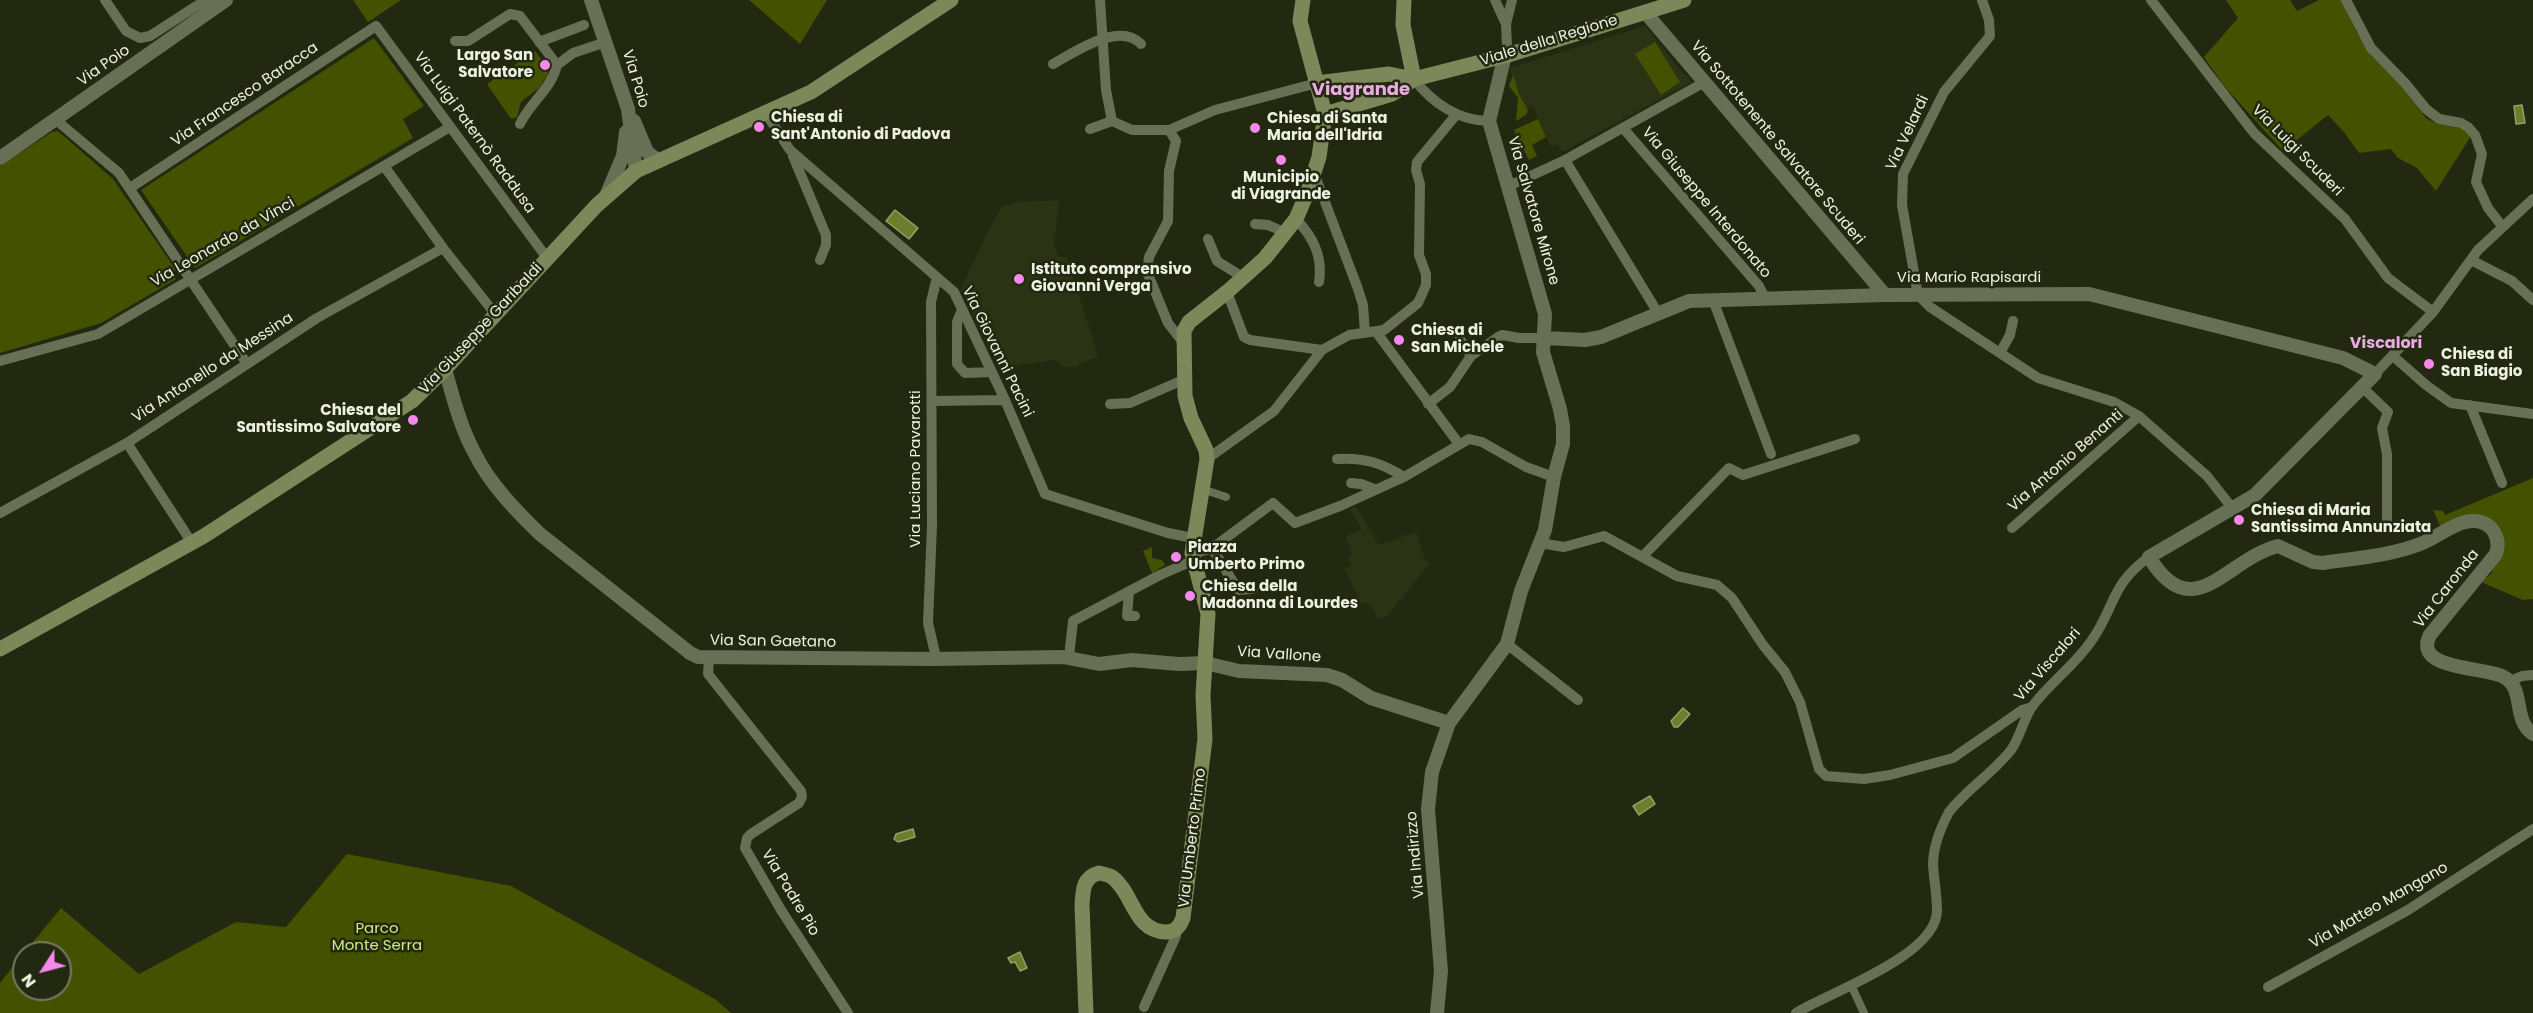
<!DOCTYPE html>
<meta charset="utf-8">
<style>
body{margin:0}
#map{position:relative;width:2533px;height:1013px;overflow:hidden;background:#232911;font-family:Poppins,sans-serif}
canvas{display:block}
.north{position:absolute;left:12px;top:941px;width:60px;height:60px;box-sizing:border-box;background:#232911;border:2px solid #737965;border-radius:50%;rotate:234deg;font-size:16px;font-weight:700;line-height:24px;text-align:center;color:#ecf1e2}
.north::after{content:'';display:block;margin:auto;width:21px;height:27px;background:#f688ec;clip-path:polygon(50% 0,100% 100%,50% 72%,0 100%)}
</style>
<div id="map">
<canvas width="2533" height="1013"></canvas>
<div class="north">N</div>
</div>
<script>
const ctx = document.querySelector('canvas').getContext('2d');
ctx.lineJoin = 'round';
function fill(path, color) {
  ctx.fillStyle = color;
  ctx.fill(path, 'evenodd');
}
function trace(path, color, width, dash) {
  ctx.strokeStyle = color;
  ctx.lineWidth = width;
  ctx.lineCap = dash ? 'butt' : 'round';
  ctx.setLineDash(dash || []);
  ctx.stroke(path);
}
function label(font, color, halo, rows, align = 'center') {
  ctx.font = font + ' Poppins,sans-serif';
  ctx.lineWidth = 5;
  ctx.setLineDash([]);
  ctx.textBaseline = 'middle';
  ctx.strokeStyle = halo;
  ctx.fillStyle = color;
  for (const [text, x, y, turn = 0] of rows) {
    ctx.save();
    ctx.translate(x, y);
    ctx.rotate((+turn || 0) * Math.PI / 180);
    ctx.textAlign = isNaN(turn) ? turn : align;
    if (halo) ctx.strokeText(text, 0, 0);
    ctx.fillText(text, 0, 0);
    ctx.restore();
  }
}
fill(new Path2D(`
 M1645 26 1681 71 1690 79V83L1562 152 1558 144 1551 147 1533 107 1526 108 1519 94 1510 68Z
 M1059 200 1054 245 1059 257H1067L1098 356 1075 367H1063L1056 360 1004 367 1000 359 991 354 961 289 986 235 1001 207 1018 202Z
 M1356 507 1379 545 1416 532 1425 560 1430 563 1387 616 1377 619 1373 608 1366 603H1360L1345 568 1351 565 1348 557 1352 554 1346 536 1362 530 1350 509Z`), '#2b3314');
fill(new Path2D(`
 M353 0H401L368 22Z
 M749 0H827L800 44Z
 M2226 0H2290L2297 11 2319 0H2341L2357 33 2371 55 2399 83 2426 118 2437 124 2464 129 2471 136 2436 191 2417 168 2398 158 2391 149 2359 153 2344 132 2328 115 2283 151 2225 87 2204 57 2238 18Z
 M374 38 424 106 403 119 413 138 195 268 141 190Z
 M1655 42 1680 82 1661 95 1635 54Z
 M535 51 548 68V74L540 87 521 102 517 117 511 119 487 84Z
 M1513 75 1519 94 1528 110 1526 115 1516 121 1518 98 1509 86Z
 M1538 119 1546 137 1532 145 1537 156 1529 160 1514 130Z
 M58 131 113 179 176 270 173 273 176 279 101 323 0 353V166L52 132Z
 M2533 478V599L2523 600 2481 582 2492 573 2498 528H2441L2433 510 2443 511 2445 515Z
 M1152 547V558L1162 560 1165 565 1152 573 1143 551Z
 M347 854 511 886 715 999 731 1013H0V983L24 953V989H60V953H24L61 908 139 974 236 922 286 927Z`), '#445200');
const water = new Path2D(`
 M2522 105 2525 123 2516 124 2514 106Z
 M895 210 918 228 909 239 886 221Z
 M1683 708 1690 714 1678 727H1674L1671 721Z
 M1650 796 1655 804 1639 815 1633 806Z
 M913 829 915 837 898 842 894 839 896 834Z
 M1020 952 1027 968 1020 971 1015 962 1011 963 1008 958Z`);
fill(water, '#6c7e2d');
trace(water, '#92a063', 1.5);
trace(new Path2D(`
 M1202 489 1226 497
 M1851 985 1864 1013`), '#676f54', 8);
trace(new Path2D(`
 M105 0 126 31 140 38 150 36 198 5H219
 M1100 0 1106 90 1112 121 1132 130H1169L1176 141 1169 171 1168 221 1149 257 1147 272 1168 323 1182 341
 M1495 0 1506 24
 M1982 0 1989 20 1990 36 1944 92 1903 174 1902 205 1918 295 1930 307 2038 378 2114 402 2139 416 2207 476 2233 509
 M2151 0 2254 133 2345 219 2388 278 2433 312
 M2346 0 2371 48 2405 83 2426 109 2439 119 2461 123 2468 127 2475 135 2482 154 2476 182 2488 208 2502 226
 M455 41H468L510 14 520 16 557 65 573 53 606 42
 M539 42 584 25
 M1505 55 1507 46 1506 24 1512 0
 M1053 64C1075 52 1119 21 1141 44
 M1414 79C1432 103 1459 121 1489 121
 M765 112 790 150 954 292 1005 400 1045 494 1168 533 1193 538
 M56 120 119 173 247 364
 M520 124C530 102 551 90 557 65
 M1623 128 1759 286 1765 298
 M1090 129 1112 121
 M1169 130 1215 110 1317 83
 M793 156 826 235V245L820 260
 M1565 160 1658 313
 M384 166 443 248 496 315
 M1314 173 1358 289 1363 305 1365 333
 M1509 186 1565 160 1703 83
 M130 188 376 26 547 258
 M1296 219C1313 237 1323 256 1319 282
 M1255 224 1268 225 1286 233
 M1208 239 1217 261 1244 278
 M2471 260 2512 281 2533 300
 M1227 292 1244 337 1250 340 1322 350
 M1713 300 1771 454
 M962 310 957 322V364L965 373 992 372
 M1377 333 1459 444
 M1460 339 1471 356
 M2000 353 2010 335 2013 321
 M2393 356 2426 385 2451 403 2533 414
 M0 361 98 334 450 127
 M2375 374 2433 312 2478 250 2533 199
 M2362 387 2388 412 2382 428 2387 454V529
 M932 401 1005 400
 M1110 404 1130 403 1183 380
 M1428 404 1450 387 1471 356 1498 337 1502 335 1519 338H1545
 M2470 405 2502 483
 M127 443 192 543
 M1207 459 1274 411 1322 350 1349 335 1384 330 1418 303 1426 285V274L1419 255 1420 184 1416 170 1417 162 1456 115
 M1337 459C1363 457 1382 463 1404 477
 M1351 483 1361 484 1374 489
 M0 513 127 443 317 318 443 248
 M2012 528 2139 416
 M1540 543 1564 547 1604 536 1677 576 1717 585 1732 598 1763 645 1785 672 1800 702 1819 769 1826 776 1864 779 1890 775 1953 758 2022 710 2032 707
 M1212 548 1238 590 1253 589
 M1192 553 1211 549 1273 503 1295 523 1340 506 1404 477 1469 439 1482 442 1526 467 1554 477
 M1643 556 1729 468 1743 475 1855 439
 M1129 592 1127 616H1135
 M1507 644 1578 700
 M1069 657 1073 621 1160 575 1192 561
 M709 659 708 674 801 791 802 797 799 803 751 834 747 838 745 848 781 910 848 1013
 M932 659 935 653 928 623 932 526 931 302 937 277
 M2510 681 2522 676 2533 675
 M2268 987 2408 910 2533 829
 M1144 1007 1176 936V929
 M1796 1013C1830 992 1936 956 1937 911 1937 895 1934 880 1933 865 1933 847 1941 827 1949 812 1967 789 1993 773 2011 750 2021 736 2023 718 2034 704 2052 681 2076 664 2092 640 2115 607 2111 584 2149 557`), '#676f54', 10);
trace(new Path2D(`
 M591 0 628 109 636 171
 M1645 12 1885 295
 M634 121 647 152 659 161
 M0 158 226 0
 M606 196 623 156 626 132
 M1545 338 1585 340 1601 337 1689 301 1885 295 2089 294 2343 358 2375 374 2255 495 2149 557C2193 629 2226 559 2278 546L2313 562 2323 563C2355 558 2389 556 2420 544 2437 538 2456 520 2475 521 2493 522 2501 539 2496 554L2430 635C2412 670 2484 667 2502 676 2527 688 2511 719 2533 734
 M445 369C453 397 460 426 474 452 489 483 516 511 540 534L690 653 698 657 932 659 1063 657 1099 664 1132 660 1179 664 1205 663 1239 671 1327 675 1342 680 1371 698 1449 723
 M1437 1013 1441 971 1428 809 1432 772 1449 723 1507 644 1521 591 1545 530 1554 477 1563 444V426L1560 409 1543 352 1545 314 1489 121 1505 55`), '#676f54', 14);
trace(new Path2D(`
 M1404 0 1403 25 1414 79
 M1317 83 1389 74 1414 79
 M1325 114 1392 94 1414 79 1508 55 1684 0
 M0 649 204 536 412 401 445 369 597 205 636 171 811 92 951 0
 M1086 1013 1082 905C1083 890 1083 877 1099 873 1104 874 1109 875 1112 877 1134 893 1133 931 1166 932 1176 932 1180 926 1183 918L1205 739 1203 695 1208 614 1192 553 1207 459 1206 450 1191 418 1185 396 1184 331 1189 322 1227 292 1265 258 1296 219 1308 191 1319 157 1325 114 1300 21 1303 0`), '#7c8859', 15);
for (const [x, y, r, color] of [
 [545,65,6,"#f688ec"],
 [759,127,6,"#f688ec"],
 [1255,128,6,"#f688ec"],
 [1281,160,6,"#f688ec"],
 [1019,279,6,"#f688ec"],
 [1399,340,6,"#f688ec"],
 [2429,364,6,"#f688ec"],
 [413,420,6,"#f688ec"],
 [2239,520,6,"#f688ec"],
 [1176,557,6,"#f688ec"],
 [1190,596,6,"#f688ec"]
]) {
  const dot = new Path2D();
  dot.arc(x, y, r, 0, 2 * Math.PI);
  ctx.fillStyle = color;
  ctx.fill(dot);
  trace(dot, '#232911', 2);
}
label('15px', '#ecf1e2', '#232911', [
 ["Viale della Regione",1549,41,-17],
 ["Via Poio",104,66,-35],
 ["Via Poio",635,79,73],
 ["Via Francesco Baracca",245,95,-34],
 ["Via Luigi Paternò Raddusa",474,133,54],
 ["Via Velardi",1908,133,-65],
 ["Via Sottotenente Salvatore Scuderi",1777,143,50],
 ["Via Luigi Scuderi",2297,151,45],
 ["Via Giuseppe Interdonato",1706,203,50],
 ["Via Salvatore Mirone",1533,211,74],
 ["Via Leonardo da Vinci",223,243,-30],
 ["Via Mario Rapisardi",1969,278],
 ["Via Giuseppe Garibaldi",481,329,-47],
 ["Via Giovanni Pacini",997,352,64],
 ["Via Antonello da Messina",213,368,-33],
 ["Via Antonio Benanti",2066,461,-41],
 ["Via Luciano Pavarotti",916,469,-90],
 ["Via Caronda",2447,589,-52],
 ["Via San Gaetano",773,642,1],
 ["Via Vallone",1279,655,4],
 ["Via Viscalori",2048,665,-49],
 ["Via Umberto Primo",1193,838,-83],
 ["Via Indirizzo",1416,855,-95],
 ["Via Padre Pio",790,893,59],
 ["Via Matteo Mangano",2379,906,-30]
]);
label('bold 15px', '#ecf1e2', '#232911', [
 ["Largo San",533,56,"right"],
 ["Salvatore",533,73,"right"],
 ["Chiesa di",771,118],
 ["Sant'Antonio di Padova",771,135],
 ["Chiesa di Santa",1267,119],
 ["Maria dell'Idria",1267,136],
 ["Municipio",1281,178,"center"],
 ["di Viagrande",1281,195,"center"],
 ["Istituto comprensivo",1031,270],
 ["Giovanni Verga",1031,287],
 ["Chiesa di",1411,331],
 ["San Michele",1411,348],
 ["Chiesa di",2441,355],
 ["San Biagio",2441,372],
 ["Chiesa del",401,411,"right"],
 ["Santissimo Salvatore",401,428,"right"],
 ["Chiesa di Maria",2251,511],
 ["Santissima Annunziata",2251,528],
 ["Piazza",1188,548],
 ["Umberto Primo",1188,565],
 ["Chiesa della",1202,587],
 ["Madonna di Lourdes",1202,604]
], 'left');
label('15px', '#d0eb7e', '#232911', [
 ["Parco",377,929],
 ["Monte Serra",377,946]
]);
label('bold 16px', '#e9abe1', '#232911', [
 ["Viscalori",2386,344]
]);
label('bold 18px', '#e9abe1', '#232911', [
 ["Viagrande",1361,90]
]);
</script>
